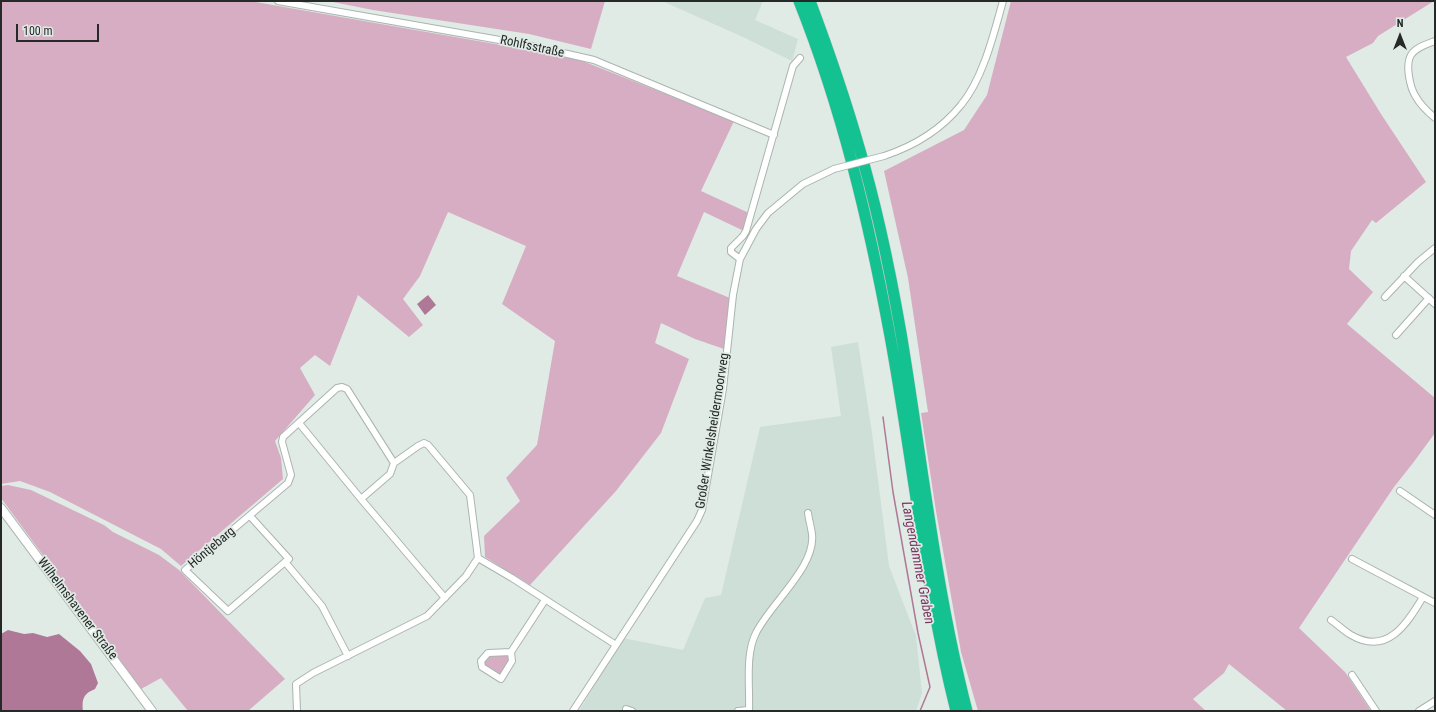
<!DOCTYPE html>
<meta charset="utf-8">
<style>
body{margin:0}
#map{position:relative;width:1436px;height:712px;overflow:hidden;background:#e0ebe6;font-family:"Roboto Condensed",sans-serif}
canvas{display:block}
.frame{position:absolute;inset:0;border:2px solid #252927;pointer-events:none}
.north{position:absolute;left:1380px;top:16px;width:40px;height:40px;-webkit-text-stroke:3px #e0ebe6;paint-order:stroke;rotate:0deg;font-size:11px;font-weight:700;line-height:16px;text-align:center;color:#252927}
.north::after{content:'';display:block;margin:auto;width:14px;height:18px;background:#252927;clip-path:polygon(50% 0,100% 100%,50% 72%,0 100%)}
.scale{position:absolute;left:16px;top:24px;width:83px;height:18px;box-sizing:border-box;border:2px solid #252927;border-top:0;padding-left:5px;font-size:12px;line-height:14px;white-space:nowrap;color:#252927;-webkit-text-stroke:3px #e0ebe6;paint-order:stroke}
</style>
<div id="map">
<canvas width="1436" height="712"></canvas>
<div class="frame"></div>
<div class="north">N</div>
<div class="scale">100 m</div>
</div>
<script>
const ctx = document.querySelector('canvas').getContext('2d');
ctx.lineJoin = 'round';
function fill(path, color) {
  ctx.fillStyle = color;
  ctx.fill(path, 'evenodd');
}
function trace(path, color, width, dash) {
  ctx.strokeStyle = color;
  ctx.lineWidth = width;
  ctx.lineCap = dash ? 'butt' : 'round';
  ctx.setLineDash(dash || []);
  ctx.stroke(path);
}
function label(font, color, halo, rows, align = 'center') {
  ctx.font = font + ' "Roboto Condensed",sans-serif';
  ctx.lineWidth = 3.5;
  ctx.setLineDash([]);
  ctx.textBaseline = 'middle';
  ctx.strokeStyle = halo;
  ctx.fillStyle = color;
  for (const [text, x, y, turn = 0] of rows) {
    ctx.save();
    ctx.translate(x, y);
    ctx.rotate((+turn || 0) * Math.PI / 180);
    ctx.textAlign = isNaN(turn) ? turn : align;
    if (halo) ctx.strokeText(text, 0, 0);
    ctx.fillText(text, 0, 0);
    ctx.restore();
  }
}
fill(new Path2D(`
 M662 1H763L755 20 798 39 792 61 743 37Z
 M858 342 872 433 889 566 916 636 922 693 916 711H579L623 638 683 650 705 598 721 595 760 427 841 416 831 347Z`), '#cddfd6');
fill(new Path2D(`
 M1 1H250L575 58 734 121 701 191 749 213 744 231 704 212 677 276 730 298 724 349 695 339 661 323 655 343 689 359 661 433 616 491 530 585 485 557 484 536 520 501 506 478 537 445 555 341 502 304 526 246 448 212 420 276 403 299 423 325 409 337 358 295 330 366 315 355 300 368 315 395 275 441 281 458 283 479 181 566 161 549 50 492 20 481 1 484Z
 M328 1H605L591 49 529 34 373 10Z
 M1011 1H1434L1378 36 1373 43 1346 57 1381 114 1426 182 1376 223 1372 220 1351 251 1349 269 1373 292 1347 324 1435 398V433L1413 463 1394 487 1299 628 1345 672 1371 711H1287L1229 664 1224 673 1193 699 1206 711H978L961 652 936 511 921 413 928 412 908 278 884 171 964 130 987 95Z
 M8 485 31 490 104 525 113 532 159 555 179 570 285 679 248 711H188L161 678 141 689 1 498V486Z
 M509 654 508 657 509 663 502 672V674L499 675 485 666 484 660 490 655Z`), '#d7adc3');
fill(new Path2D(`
 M428 295 436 305 425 315 417 304Z
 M8 630 24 634 33 633 47 637 59 634 80 651 91 664 98 683 95 689C83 694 82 699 83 711H1V634Z`), '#b07897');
trace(new Path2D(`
 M883 417 893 492 918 633 930 687 920 711`), '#b07897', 1.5);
const minor = new Path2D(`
 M278 1 528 45 594 60 774 135
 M1435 41C1427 44 1416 47 1411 55 1405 65 1410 88 1416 97 1420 104 1429 113 1435 118
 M884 156C914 146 941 130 961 105 983 79 994 33 1003 1
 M740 259 731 252V248L743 236 746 231 793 66 800 58
 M1404 276 1435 304
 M1385 297 1418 262 1435 248
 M1396 335 1429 298
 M299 423 361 499 445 598
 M1400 491 1435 515
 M361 499 390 474 394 463
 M250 516 289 559 285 562 322 606 348 656
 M1352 559 1435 603
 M285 562 228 611 185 570 288 483 291 475 282 442 283 437 337 388 342 387 347 389 394 463 418 446 424 443 428 445 470 495 478 558
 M1331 620C1338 625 1344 631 1351 635 1387 656 1407 624 1423 597
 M511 652 512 661 501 679 482 667 481 661 488 653 511 652 545 600
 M1352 675 1376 711
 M626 709 632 711
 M297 711 296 684 313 673 427 616 466 576 478 558 512 578 616 645
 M573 711 697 521 702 510 723 389 733 295 740 259 756 229 768 213 803 184 834 169
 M738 711 749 710
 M749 711C750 687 745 654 756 633 770 604 816 567 812 534 811 527 809 520 808 513
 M1419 711 1435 701`);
const tertiary = new Path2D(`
 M1 508 152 711`);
const motorway = new Path2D(`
 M799 1C842 109 869 222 890 336 913 461 925 588 956 711
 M810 1C828 49 845 98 859 147 877 207 890 270 901 333 922 459 935 587 967 711`);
trace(minor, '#aab5af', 8);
trace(tertiary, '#aab5af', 10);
trace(motorway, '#c6c7c7', 12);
trace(minor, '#fff', 6);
trace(tertiary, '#fff', 8);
trace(motorway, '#13c290', 11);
const minorBridge = new Path2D(`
 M834 169 884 156`);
trace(minorBridge, '#aab5af', 8, []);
trace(minorBridge, '#fff', 6);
label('13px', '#252927', '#e0ebe6', [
 ["Rohlfsstraße",532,47,12],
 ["Großer Winkelsheidermoorweg",713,431,-81],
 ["Höntjebarg",212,548,-40],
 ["Wilhelmshavener Straße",77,609,53]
]);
label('italic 14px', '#7c3560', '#e0ebe6', [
 ["Langendammer Graben",917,563,79]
]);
</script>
